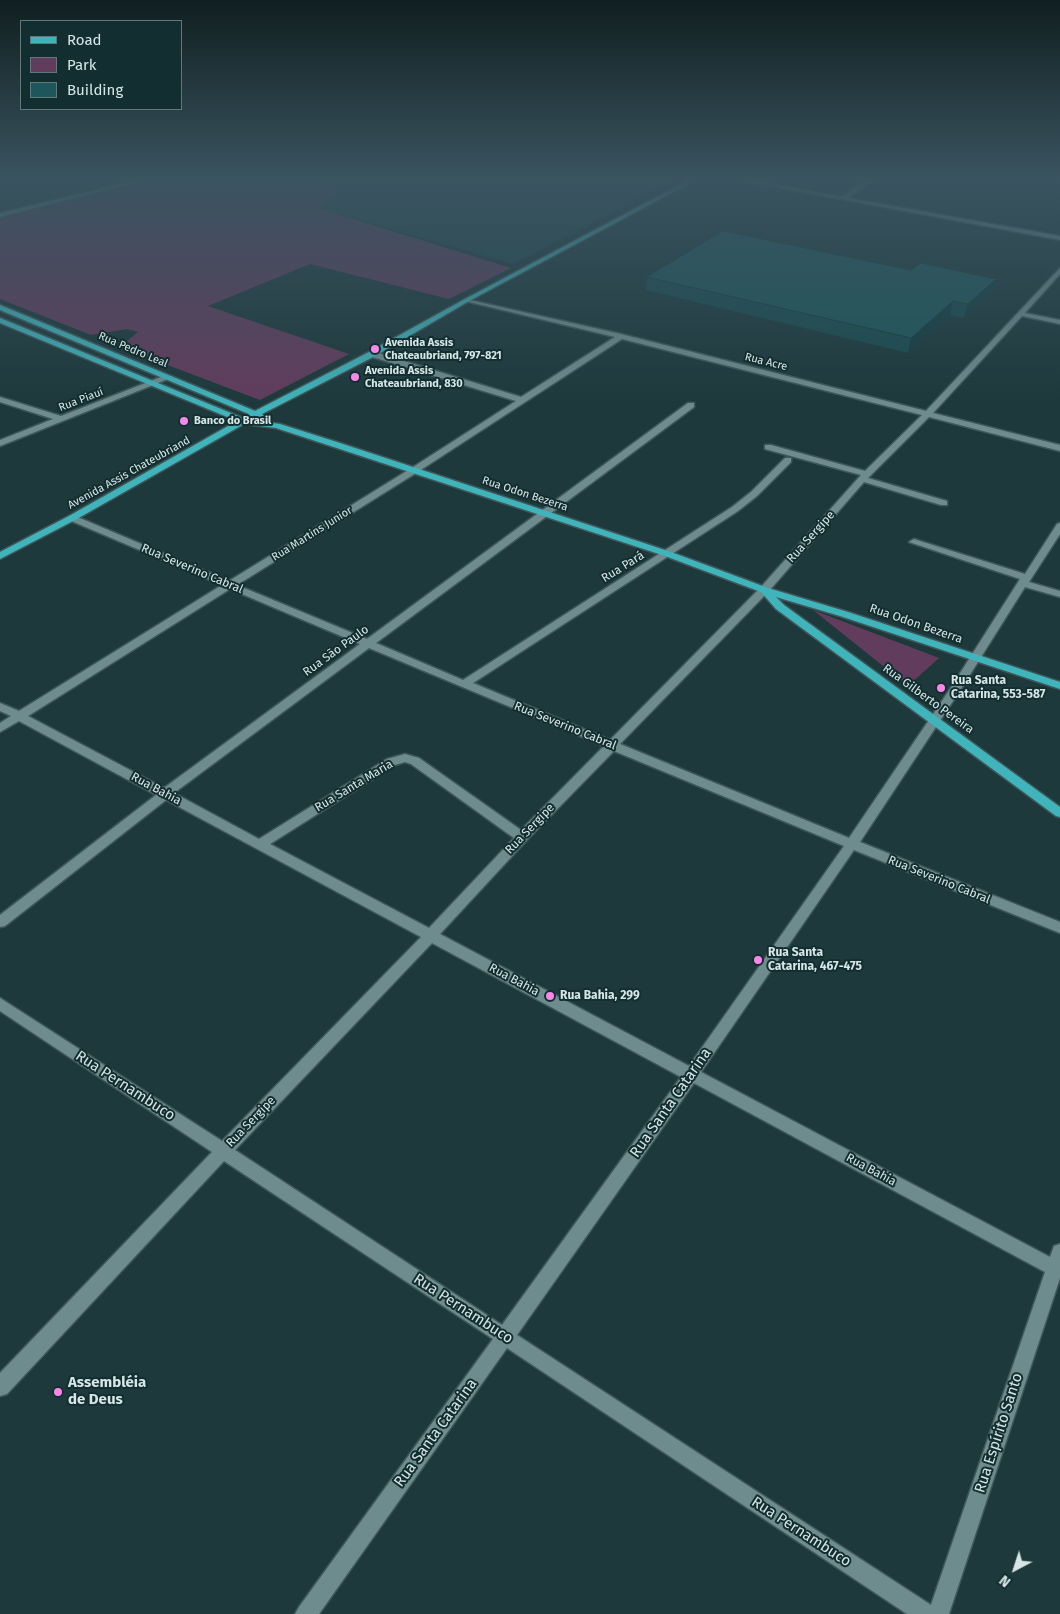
<!DOCTYPE html>
<meta charset="utf-8">
<style>
body{margin:0}
#map{position:relative;width:1060px;height:1614px;overflow:hidden;background:#1d393b;font-family:"Fira Sans",sans-serif}
canvas{display:block}
.legend{position:absolute;left:20px;top:20px;width:162px;height:90px;box-sizing:border-box;background:#132e31;border:1px solid #61787a;margin:0;padding:6px 9px;list-style:none;font-size:15px;color:#d6e6e7}
.legend li{display:flex;align-items:center;gap:10px;height:25px}
.legend b{width:25px;border:1px solid #61787a}
.north{position:absolute;left:990px;top:1544px;width:50px;height:50px;-webkit-text-stroke:4px #132e31;paint-order:stroke;rotate:220deg;font-size:14px;font-weight:700;line-height:20px;text-align:center;color:#d6e6e7}
.north::after{content:'';display:block;margin:auto;width:18px;height:22px;background:#d6e6e7;clip-path:polygon(50% 0,100% 100%,50% 72%,0 100%)}
</style>
<div id="map">
<canvas width="1060" height="1614"></canvas>
<ul class="legend">
<li><b style="height:6px;background:#40b4bb"></b>Road</li>
<li><b style="height:14px;background:#623c5c"></b>Park</li>
<li><b style="height:14px;background:#1d565b"></b>Building</li>
</ul>
<div class="north">N</div>
</div>
<script>
const ctx = document.querySelector('canvas').getContext('2d');
ctx.lineJoin = 'round';
function fill(path, color) {
  ctx.fillStyle = color;
  ctx.fill(path, 'evenodd');
}
function trace(path, color, width, dash) {
  ctx.strokeStyle = color;
  ctx.lineWidth = width;
  ctx.lineCap = dash ? 'butt' : 'round';
  ctx.setLineDash(dash || []);
  ctx.stroke(path);
}
function label(font, color, halo, rows, align = 'center') {
  ctx.font = font + ' "Fira Sans",sans-serif';
  ctx.lineWidth = 4;
  ctx.setLineDash([]);
  ctx.textBaseline = 'middle';
  ctx.strokeStyle = halo;
  ctx.fillStyle = color;
  for (const [text, x, y, turn = 0] of rows) {
    ctx.save();
    ctx.translate(x, y);
    ctx.rotate((+turn || 0) * Math.PI / 180);
    ctx.textAlign = isNaN(turn) ? turn : align;
    if (halo) ctx.strokeText(text, 0, 0);
    ctx.fillText(text, 0, 0);
    ctx.restore();
  }
}
fill(new Path2D(`
 M314 181H673L514 264 317 208Z`), '#214649');
fill(new Path2D(`
 M153 181H314L342 189 318 208 511 268 449 299 310 264 208 306 349 354 260 400 120 347 138 332 127 329 91 335 0 299V217Z
 M813 610 939 658 908 686Z`), '#623c5c');
const minor = new Path2D(`
 M134 181H143L0 217V213Z
 M744 181H755L842 197 865 181H872L848 198 1060 236V240Z
 M1060 268V274L1025 313 1060 320V324L1022 316 933 413 1060 445V451L929 417 868 478 947 501V505H941L864 482 768 592 620 744 849 838 950 689 1020 579 909 542 914 539 917 540 1025 574 1057 524 1060 523V534L1029 582 1060 591V597L1025 587 961 689 860 842 1060 922V933L854 850 701 1072 1050 1257 1054 1246 1060 1244V1278L949 1614H907L507 1348 319 1614H295L299 1607 493 1339 224 1161 7 1394 0 1396V1373L212 1152 0 1011V998L222 1141 421 937 166 800 5 926 0 927V915L156 795 19 721 0 732V723L11 716 0 711V703L19 711 222 585 69 520V516H75L229 581 410 469 516 401 369 356V352H375L521 397 615 337 465 301V299L621 334 926 411ZM622 339 922 415 865 471 771 445H765V449L861 475 760 588 610 740 473 683 738 511 757 496 791 462V458H785L751 492 732 507 463 680 376 643 694 407V403H688L367 639 237 585 416 473ZM230 589 360 644 164 788 28 716ZM369 648 604 746 521 830 419 758 405 754 387 759 259 839 174 793ZM614 751 844 846 689 1066 440 934 527 840ZM405 762 411 764 514 838 429 928 270 844 395 765ZM432 943 681 1077 502 1325 235 1150ZM694 1083 1045 1272 931 1605 517 1335Z
 M166 375 173 377 0 446V440L53 419 0 402V397L61 416Z`);
const major = new Path2D(`
 M687 181H694L469 301 375 356 262 414 264 416 263 418 256 417 251 420 280 424 340 443 671 552 768 588 848 612 1060 682V689L840 616 776 597 784 605 1060 807V817L1056 816 776 609 761 592 665 556 276 428 244 424 75 520 0 559V552L69 516 237 421 0 323V318L243 418 249 414 0 310V305L255 411 369 352 465 299Z`);
trace(minor, '#3f5759', 3);
trace(major, '#3f5759', 3);
fill(minor, '#6e8c8e');
fill(major, '#40b4bb');
fill(new Path2D(`
 M647 277 996 279 992 292 964 318 950 315 908 353 646 290Z`), '#194a4e');
fill(new Path2D(`
 M996 279 992 292 964 318 968 304Z
 M953 301 950 315 908 353 911 338Z`), '#143c40');
const building = new Path2D(`
 M723 231 911 270 921 263 996 279 968 304 953 301 911 338 647 277Z`);
fill(building, '#1d565b');
trace(building, '#143c40', 1);
const sky = ctx.createLinearGradient(0, 0, 0, 407);
sky.addColorStop(0, '#101f20');
sky.addColorStop(0.44, '#3a5460');
sky.addColorStop(1, '#3a546000');
ctx.fillStyle = sky;
ctx.fillRect(0, 0, 1060, 407);
for (const [x, y, r, color] of [
 [375,349,5,"#fa87e8"],
 [355,377,5,"#fa87e8"],
 [184,421,5,"#fa87e8"],
 [941,688,5,"#fa87e8"],
 [758,960,5,"#fa87e8"],
 [550,996,5,"#fa87e8"],
 [58,1392,5,"#fa87e8"]
]) {
  const dot = new Path2D();
  dot.arc(x, y, r, 0, 2 * Math.PI);
  ctx.fillStyle = color;
  ctx.fill(dot);
  trace(dot, '#132e31', 2);
}
label('bold 11px', '#d6e6e7', '#132e31', [
 ["Avenida Assis",385,343],
 ["Chateaubriand, 797-821",385,356],
 ["Avenida Assis",365,371],
 ["Chateaubriand, 830",365,384],
 ["Banco do Brasil",194,421]
], 'left');
label('11px', '#d6e6e7', '#132e31', [
 ["Rua Pedro Leal",133,350,23],
 ["Rua Acre",766,362,14],
 ["Rua Piauí",81,400,-21],
 ["Avenida Assis Chateubriand",129,473,-29],
 ["Rua Odon Bezerra",525,494,18],
 ["Rua Martins Junior",312,534,-32]
]);
label('12px', '#d6e6e7', '#132e31', [
 ["Rua Sergipe",811,537,-48],
 ["Rua Pará",623,567,-32],
 ["Rua Severino Cabral",192,569,23],
 ["Rua Odon Bezerra",916,624,19],
 ["Rua São Paulo",336,651,-36],
 ["Rua Gilberto Pereira",928,699,36],
 ["Rua Severino Cabral",565,726,22],
 ["Rua Santa Maria",354,786,-31],
 ["Rua Bahia",156,789,28],
 ["Rua Sergipe",530,829,-46],
 ["Rua Severino Cabral",939,880,22],
 ["Rua Bahia",514,980,28],
 ["Rua Sergipe",251,1122,-46],
 ["Rua Bahia",871,1170,28]
]);
label('bold 12px', '#d6e6e7', '#132e31', [
 ["Rua Santa",951,681],
 ["Catarina, 553-587",951,695],
 ["Rua Santa",768,953],
 ["Catarina, 467-475",768,967],
 ["Rua Bahia, 299",560,996]
], 'left');
label('15px', '#d6e6e7', '#132e31', [
 ["Rua Pernambuco",125,1086,33],
 ["Rua Santa Catarina",671,1103,-55],
 ["Rua Pernambuco",463,1309,33],
 ["Rua Santa Catarina",436,1433,-54],
 ["Rua Espírito Santo",999,1433,-72],
 ["Rua Pernambuco",801,1532,33]
]);
label('bold 15px', '#d6e6e7', '#132e31', [
 ["Assembléia",68,1383],
 ["de Deus",68,1400]
], 'left');
</script>
